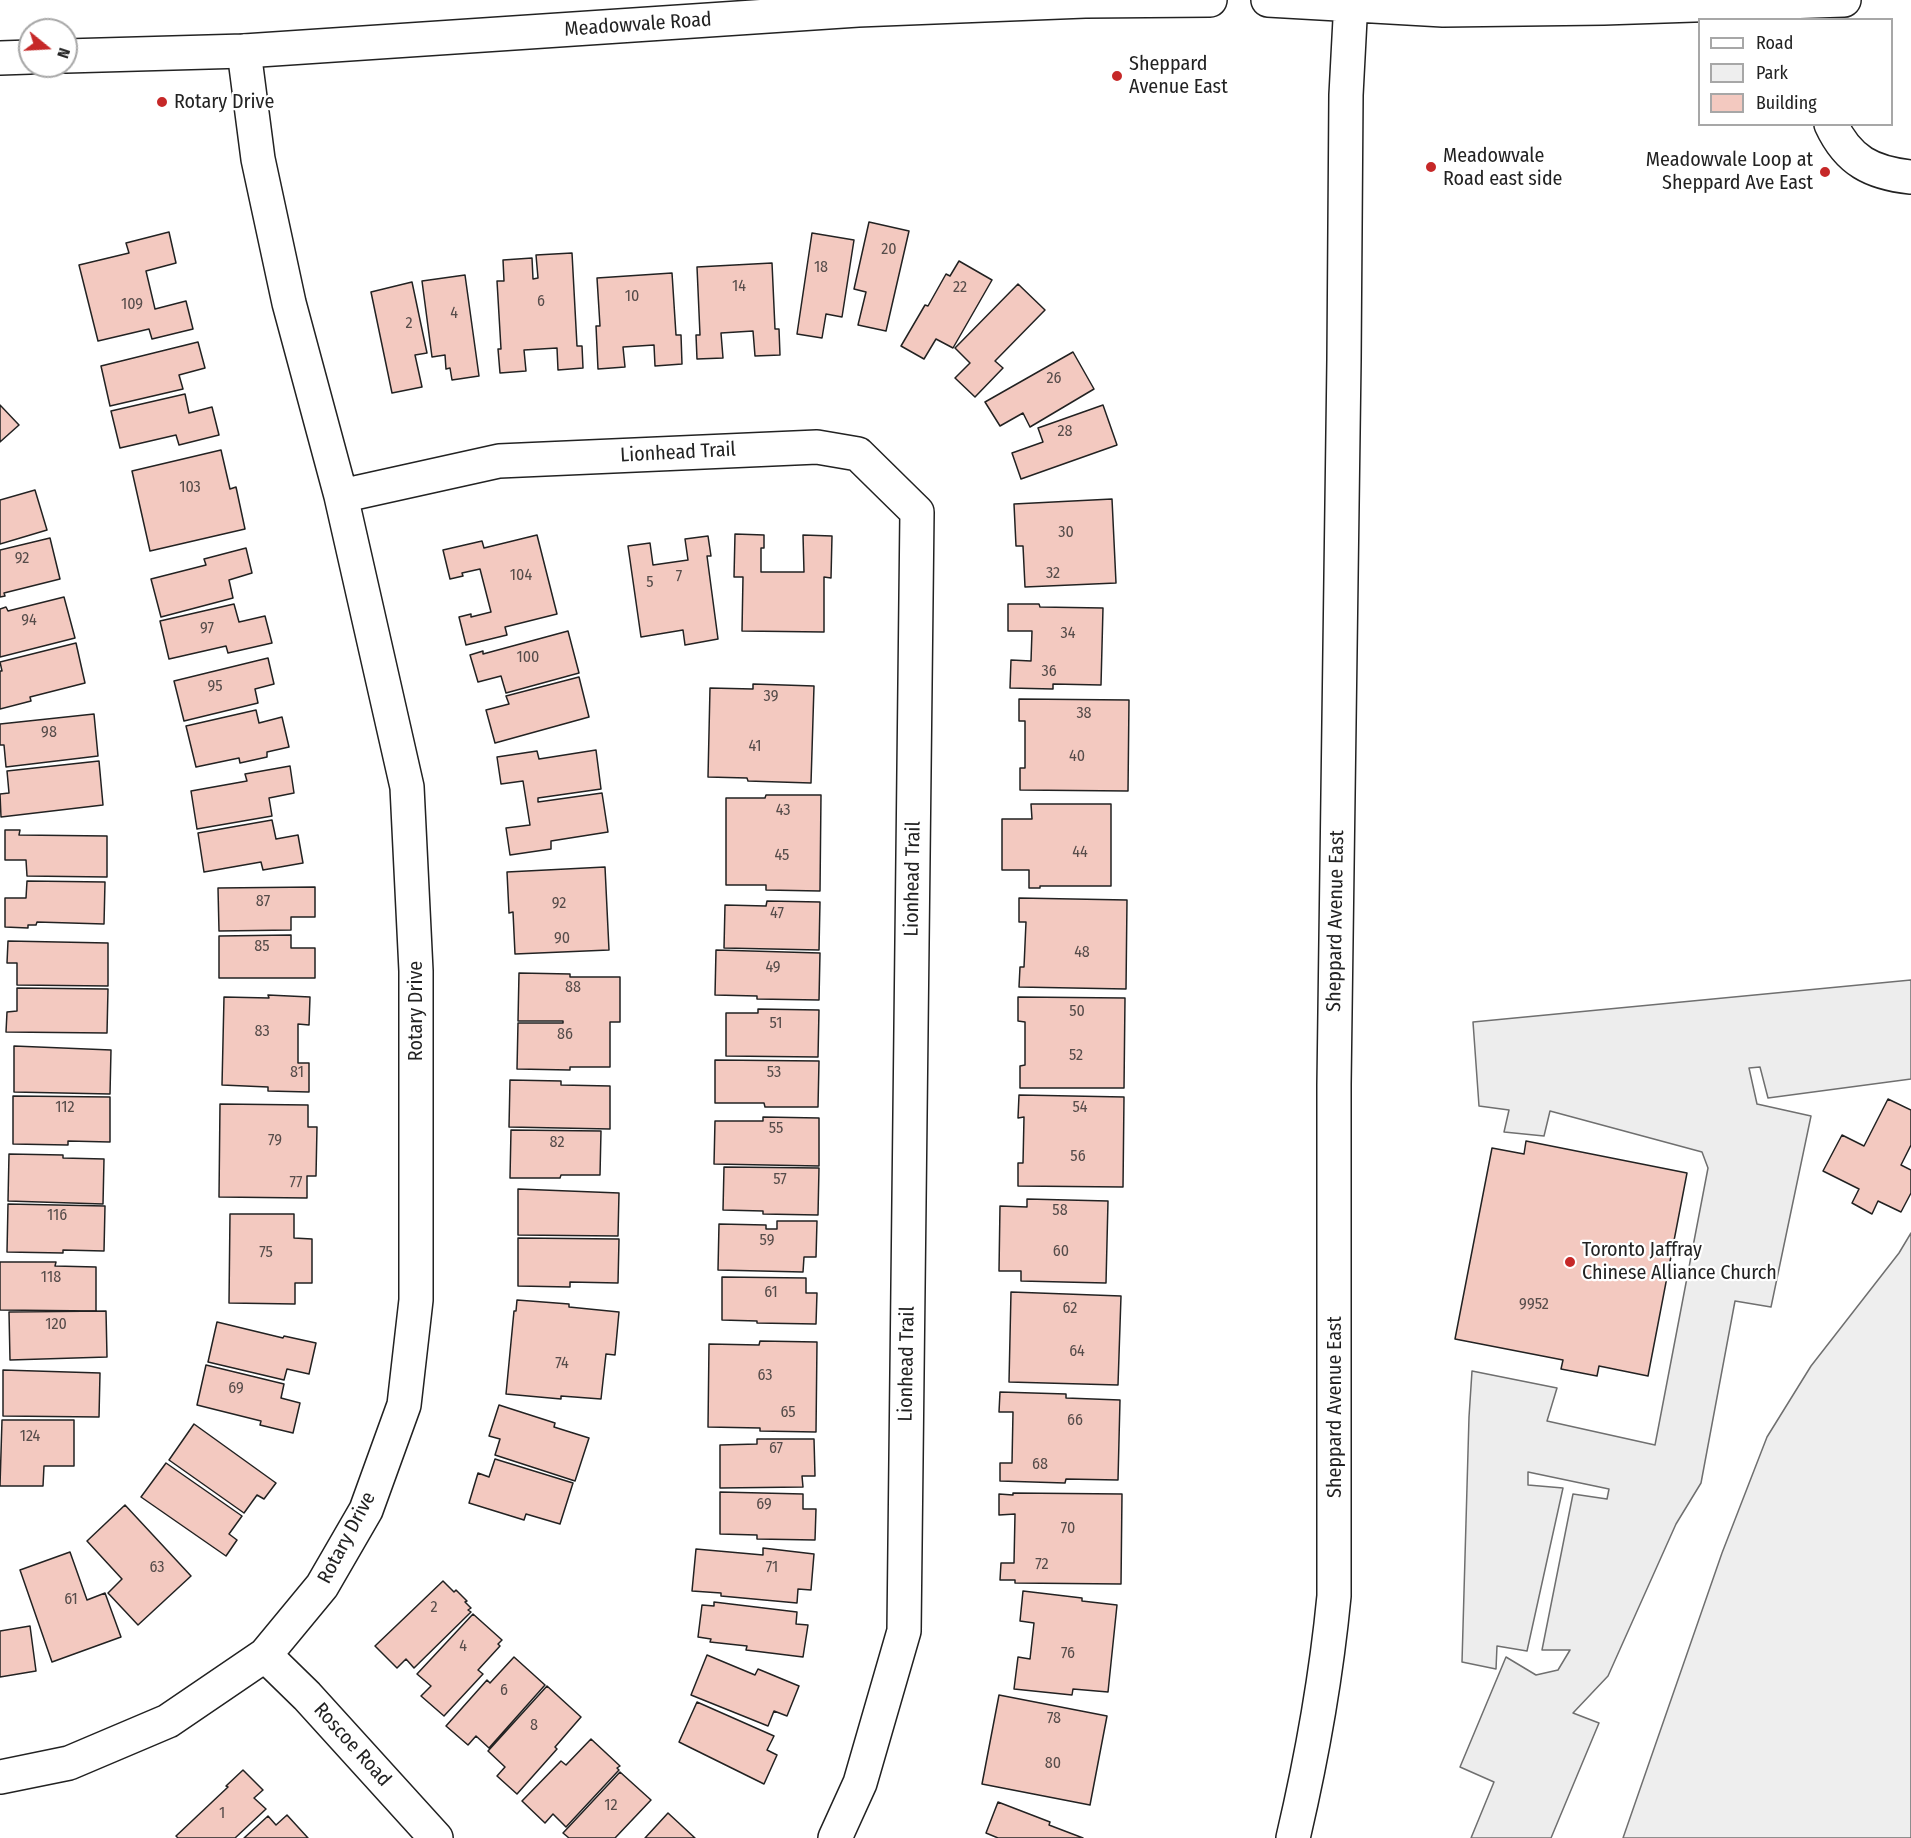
<!DOCTYPE html>
<style>
body{margin:0}
#map{position:relative;width:1911px;height:1838px;overflow:hidden;background:#fff;font-family:"Fira Sans Condensed",sans-serif}
canvas{display:block}
.legend{position:absolute;left:1698px;top:18px;width:195px;height:108px;box-sizing:border-box;background:#fff;border:2px solid #a7a7a7;margin:0;padding:8px 10px;list-style:none;font-size:18px;color:#222}
.legend li{display:flex;align-items:center;gap:12px;height:30px}
.legend b{width:30px;border:2px solid #a7a7a7}
.north{position:absolute;left:18px;top:18px;width:60px;height:60px;box-sizing:border-box;background:#fff;border:2px solid #a7a7a7;border-radius:50%;rotate:108deg;font-size:16px;font-weight:700;line-height:24px;text-align:center;color:#222}
.north::after{content:'';display:block;margin:auto;width:21px;height:27px;background:#c62828;clip-path:polygon(50% 0,100% 100%,50% 72%,0 100%)}
</style>
<div id="map">
<canvas width="1911" height="1838"></canvas>
<ul class="legend">
<li><b style="height:8px;background:#fff"></b>Road</li>
<li><b style="height:16px;background:#eee"></b>Park</li>
<li><b style="height:16px;background:#f3c9c0"></b>Building</li>
</ul>
<div class="north">N</div>
</div>
<script>
const ctx = document.querySelector('canvas').getContext('2d');
ctx.lineJoin = 'round';
function fill(path, color) {
  ctx.fillStyle = color;
  ctx.fill(path, 'evenodd');
}
function trace(path, color, width, dash) {
  ctx.strokeStyle = color;
  ctx.lineWidth = width;
  ctx.lineCap = dash ? 'butt' : 'round';
  ctx.setLineDash(dash || []);
  ctx.stroke(path);
}
function label(font, color, halo, rows, align = 'center') {
  ctx.font = font + ' "Fira Sans Condensed",sans-serif';
  ctx.lineWidth = 4.5;
  ctx.setLineDash([]);
  ctx.textBaseline = 'middle';
  ctx.strokeStyle = halo;
  ctx.fillStyle = color;
  for (const [text, x, y, turn = 0] of rows) {
    ctx.save();
    ctx.translate(x, y);
    ctx.rotate((+turn || 0) * Math.PI / 180);
    ctx.textAlign = isNaN(turn) ? turn : align;
    if (halo) ctx.strokeText(text, 0, 0);
    ctx.fillText(text, 0, 0);
    ctx.restore();
  }
}
const green = new Path2D(`
 M1911 1233V1838H1623L1722 1553 1767 1437 1811 1366 1899 1253Z`);
fill(green, '#eee');
trace(green, '#6f6f6f', 1.5);
const parking = new Path2D(`
 M1911 980V1079L1768 1098 1760 1067 1749 1068 1757 1104 1811 1116 1771 1307 1735 1301 1701 1483 1676 1524 1608 1676 1573 1713 1599 1723 1551 1838H1471L1494 1782 1460 1767 1506 1657 1536 1675 1558 1670 1570 1650H1542L1573 1494 1607 1499 1609 1489 1528 1472V1485L1563 1488 1527 1651 1497 1646 1496 1669 1462 1662 1469 1417 1472 1371 1557 1388 1547 1421 1655 1445 1708 1168 1702 1152 1550 1111 1544 1136 1504 1132 1509 1110 1479 1106 1473 1022Z`);
fill(parking, '#ededed');
trace(parking, '#6f6f6f', 1.5);
const building = new Path2D(`
 M869 222 909 231 886 331 858 325 866 292 854 289Z
 M169 232 176 263 146 271 155 309 186 301 193 329 152 339 149 329 98 341 79 265 129 253 126 243Z
 M812 233 854 240 842 317 826 314 822 338 797 334Z
 M572 253 577 346H582L583 368 558 370 557 348 524 350 526 371 500 373 498 349H501L497 281H504L503 260 532 258 533 279 538 278 536 255Z
 M959 261 992 280 953 348 936 339 924 359 901 346 925 305 928 306 946 274 950 276Z
 M772 263 775 329H779L780 355 755 356 753 331 721 333 723 358 697 359 696 335H700L697 267Z
 M672 273 676 335H681L682 364 655 366 654 345 623 347 625 367 598 369 596 326H600L597 278Z
 M465 275 479 376 452 380 450 368 446 369 445 355 432 357 422 281Z
 M412 282 427 353 415 355 422 387 392 393 371 292Z
 M1018 284 1045 310 995 361 1003 368 975 397 955 378 970 363 955 348Z
 M198 342 205 368 179 375 183 389 110 406 101 366Z
 M1073 352 1094 389 1030 427 1023 413 1000 426 985 402Z
 M185 394 189 413 212 407 219 435 179 445 176 435 120 448 111 411Z
 M0 405 19 425 0 442Z
 M1103 405 1117 445 1021 479 1012 453 1043 442 1038 428Z
 M221 450 230 489 236 487 245 529 150 551 132 471Z
 M35 490 47 530 0 544V500Z
 M1112 499 1116 583 1025 587 1023 546H1016L1014 504Z
 M735 534 764 535V548H761V572H804L803 535 832 536 831 578 824 577V632L742 631 743 577H734Z
 M537 535 557 614 505 627 507 635 466 645 459 617 471 614V617L491 612 480 569 462 573 463 576 450 579 443 550 482 541 484 548Z
 M708 536 711 556H707L718 639 685 645 683 630 641 637 628 546 650 543 653 565 688 560 685 539Z
 M50 538 60 579 4 593 5 596 0 597V550Z
 M246 548 252 573 229 580 233 598 161 617 151 579 206 565 204 559Z
 M64 597 75 638 0 657V609L6 607 8 611Z
 M234 604 239 622 265 616 272 643 228 653 226 646 169 659 160 621Z
 M1008 604H1039L1040 607 1103 608 1101 685 1053 684V689L1010 688 1011 660 1031 661 1032 631H1008Z
 M568 631 579 673 506 693 501 676 478 682 470 655 483 651V654Z
 M76 643 85 683 30 697 31 701 0 709V671H2L0 662Z
 M268 658 274 684 255 689 258 703 184 721 174 681Z
 M579 677 589 717 495 743 486 710 509 704 506 696Z
 M753 684 814 686 811 783 748 781 747 778 708 777 710 688 753 689Z
 M1019 699 1129 700 1128 791 1020 790V768H1025V721H1019Z
 M256 710 259 723 282 717 289 747 267 752V757L240 763 239 758 196 767 186 726Z
 M94 714 98 756 6 767 4 745H0V724Z
 M596 750 601 789 538 798V802L602 793 608 832 551 841V849L510 855 506 828 530 825 523 781 501 784 497 757 537 751 539 759Z
 M99 761 103 805 1 817 0 794 9 793 7 771Z
 M290 766 294 793 269 798 272 816 197 829 191 791 247 781 245 774Z
 M766 795H821L820 891 766 890V885H726V798H765Z
 M1031 804H1111V886H1040V888H1029V870H1002V819H1032Z
 M272 820 276 839 298 835 303 863 263 870 261 862 204 872 198 833Z
 M5 830H20L19 835 107 836V877L27 876 26 860H5Z
 M605 867 609 950 515 954 513 912 509 913 507 872Z
 M27 881 105 882 104 924 37 922 36 925H28V928L5 927V898H26Z
 M315 887V917H291V930L219 931 218 888Z
 M1019 898 1127 900 1126 989 1019 987 1020 967H1024L1026 922H1019Z
 M767 901 820 902 819 950 724 948 725 905 766 906Z
 M291 935V948H315V978H219V936Z
 M8 941 108 943V986L17 985V963H7Z
 M716 950 820 953 819 1000 757 999V996L715 995Z
 M519 973 570 974V977H620V1022H610V1067H570V1070L517 1069 518 1023H563V1021H518Z
 M17 988 108 989 107 1033 6 1032 7 1012 17 1011Z
 M268 995 310 997 309 1025 298 1024V1063H309V1092L268 1091V1087L222 1085 224 997 269 998Z
 M1018 997 1125 998 1124 1088H1020V1066L1025 1065V1022L1018 1021Z
 M758 1009 819 1010 818 1057 726 1056V1013H758Z
 M14 1046 111 1050 110 1094 14 1092Z
 M715 1060 819 1061 818 1107H765L764 1103H715Z
 M510 1080 561 1081V1085L610 1086V1129L509 1127Z
 M1019 1095 1124 1097 1123 1187 1018 1186V1163H1023L1024 1117 1018 1118Z
 M13 1096 110 1097V1142L68 1141V1145L13 1144Z
 M1888 1099 1911 1110V1145L1901 1165 1911 1170V1193L1901 1212 1878 1201 1872 1214 1852 1203 1859 1189 1823 1171 1842 1135 1864 1146Z
 M220 1104 308 1105V1127H317L316 1176H307V1198L219 1197Z
 M763 1117 819 1118V1166L714 1164 715 1121H763Z
 M511 1130 601 1131 600 1175H561L560 1178H510Z
 M1526 1141 1687 1173 1648 1376 1599 1366 1597 1376 1561 1369 1563 1360 1455 1339 1492 1148 1524 1154Z
 M9 1154 63 1155V1158L104 1159 103 1204 8 1201Z
 M724 1167 819 1168 818 1215 763 1214V1211L723 1210Z
 M518 1189 619 1193 618 1236 518 1235Z
 M1027 1199 1108 1201 1106 1283 1021 1281V1271H999L1000 1206 1027 1207Z
 M8 1204 105 1206 104 1251 63 1250V1253L7 1252Z
 M230 1214H294V1238L312 1239V1283H295V1304L229 1303Z
 M777 1221H817L816 1257H804L803 1272 718 1270 719 1224 766 1225V1229H777Z
 M518 1238 619 1239 618 1283 570 1282V1287L518 1286Z
 M0 1262H56L55 1266 96 1267V1311L0 1310Z
 M722 1277 806 1278V1293H817L816 1324 757 1323V1321L722 1320Z
 M1011 1292 1121 1296 1118 1385 1009 1382Z
 M517 1300 569 1304V1307L619 1312 615 1355 606 1354 601 1399 561 1396V1399L506 1394 514 1311H516Z
 M106 1311 107 1357 10 1360 9 1312Z
 M217 1322 283 1338 284 1336 316 1343 309 1374 287 1369 284 1380 208 1362Z
 M760 1341 817 1342 816 1432 760 1431V1428L708 1427 709 1344 759 1345Z
 M206 1365 284 1384 281 1398 300 1403 293 1433 260 1425 261 1421 197 1405Z
 M3 1370 100 1373 99 1417 3 1416Z
 M1000 1392 1066 1394V1398L1120 1400 1118 1480 1066 1479 1065 1483 1000 1481V1463H1012L1013 1412H999Z
 M499 1405 555 1423 554 1427 589 1438 575 1481 495 1455 500 1439 489 1436Z
 M2 1420H74V1466H44L43 1486H0Z
 M194 1424 276 1483 264 1499 257 1495 244 1513 169 1460Z
 M757 1439H814L815 1476H802L803 1487 720 1488V1445L757 1444Z
 M495 1459 573 1483 560 1524 526 1514 524 1520 469 1503 478 1473 489 1477Z
 M166 1463 242 1516 229 1534 237 1540 226 1556 141 1497Z
 M720 1492 803 1494V1509H816L815 1540 757 1539V1535L720 1534Z
 M1013 1493 1122 1494 1121 1584 1015 1583V1580H1000L1001 1563H1014L1015 1514 999 1515V1494L1013 1495Z
 M125 1505 191 1576 138 1625 108 1593 122 1579 87 1541Z
 M763 1548 814 1554 811 1590 798 1589 797 1603 721 1596V1593L692 1591 696 1549 763 1555Z
 M70 1552 87 1600 105 1593 121 1637 52 1662 20 1570Z
 M443 1581 454 1592 456 1590 467 1601 465 1602 471 1608 468 1610 471 1612 414 1668 406 1659 397 1668 375 1646Z
 M1023 1591 1082 1598V1601L1117 1605 1108 1692 1073 1689 1072 1695 1014 1689 1018 1657 1030 1659 1034 1623 1020 1621Z
 M714 1602 797 1612 796 1624 808 1625 803 1657 746 1650 747 1646 710 1642 711 1639 698 1637 702 1605 714 1606Z
 M473 1614 502 1640 498 1644 500 1646 478 1670 483 1674 444 1716 421 1696 431 1686 417 1674Z
 M30 1626 36 1671 0 1677V1631Z
 M707 1655 755 1675 758 1669 799 1686 787 1716 774 1711 768 1726 691 1695Z
 M514 1657 545 1685 489 1748 476 1736 468 1745 446 1726 487 1680 490 1683Z
 M547 1686 581 1717 555 1747 557 1749 517 1794 497 1776 505 1767 488 1751Z
 M999 1695 1107 1716 1090 1805 982 1784Z
 M697 1702 774 1736 767 1750 777 1755 764 1784 679 1742Z
 M591 1739 620 1766 617 1768 619 1770 566 1827 553 1814 545 1823 522 1801 561 1761 566 1765Z
 M243 1770 263 1790 254 1798 266 1809 235 1838H178L176 1836 228 1787 226 1786Z
 M620 1772 651 1800 615 1838H569L563 1833Z
 M998 1802 1050 1822 1049 1825 1083 1838H998L986 1833Z
 M668 1813 695 1838H645Z
 M287 1815 308 1838H244L268 1816 276 1825Z`);
fill(building, '#f3c9c0');
trace(building, '#222', 1.5);
const minor = new Path2D(`
 M1831 124C1848 161 1872 173 1911 177
 M341 496 499 461 817 447 858 454 917 512 904 1631 860 1783 835 1838
 M265 1655 307 1696 436 1838
 M0 1777 69 1763 168 1721 265 1655 322 1586 366 1510 404 1405 416 1300V971L407 787 341 496 289 303 258 159 244 51`);
const major = new Path2D(`
 M1268 0 1443 10 1604 8 1844 0
 M66 56 244 51 858 10 1085 1 1210 0
 M0 58 30 57
 M1293 1838C1312 1757 1326 1679 1334 1596V1084L1344 360 1346 95 1351 0`);
trace(minor, '#222', 36);
trace(major, '#222', 36);
trace(minor, '#fff', 33);
trace(major, '#fff', 33);
for (const [x, y, r, color] of [
 [1117,76,6,"#c62828"],
 [162,102,6,"#c62828"],
 [1431,167,6,"#c62828"],
 [1825,172,6,"#c62828"],
 [1570,1262,6,"#c62828"]
]) {
  const dot = new Path2D();
  dot.arc(x, y, r, 0, 2 * Math.PI);
  ctx.fillStyle = color;
  ctx.fill(dot);
  trace(dot, '#fff', 2);
}
label('16px', '#564c4a', null, [
 ["20",889,250],
 ["18",821,268],
 ["14",739,287],
 ["22",960,288],
 ["10",632,297],
 ["6",541,302],
 ["109",132,305],
 ["4",454,314],
 ["2",409,324],
 ["26",1054,379],
 ["28",1065,432],
 ["103",190,488],
 ["30",1066,533],
 ["92",22,559],
 ["32",1053,574],
 ["104",521,576],
 ["7",679,577],
 ["5",650,583],
 ["94",29,621],
 ["97",207,629],
 ["34",1068,634],
 ["100",528,658],
 ["36",1049,672],
 ["95",215,687],
 ["39",771,697],
 ["38",1084,714],
 ["98",49,733],
 ["41",755,747],
 ["40",1077,757],
 ["43",783,811],
 ["44",1080,853],
 ["45",782,856],
 ["87",263,902],
 ["92",559,904],
 ["47",777,914],
 ["90",562,939],
 ["85",262,947],
 ["48",1082,953],
 ["49",773,968],
 ["88",573,988],
 ["50",1077,1012],
 ["51",776,1024],
 ["83",262,1032],
 ["86",565,1035],
 ["52",1076,1056],
 ["81",297,1073],
 ["53",774,1073],
 ["112",65,1108],
 ["54",1080,1108],
 ["55",776,1129],
 ["79",275,1141],
 ["82",557,1143],
 ["56",1078,1157],
 ["57",780,1180],
 ["77",296,1183],
 ["58",1060,1211],
 ["116",57,1216],
 ["59",767,1241],
 ["60",1061,1252],
 ["75",266,1253],
 ["118",51,1278],
 ["61",771,1293],
 ["9952",1534,1305],
 ["62",1070,1309],
 ["120",56,1325],
 ["64",1077,1352],
 ["74",562,1364],
 ["63",765,1376],
 ["69",236,1389],
 ["65",788,1413],
 ["66",1075,1421],
 ["124",30,1437],
 ["67",776,1449],
 ["68",1040,1465],
 ["69",764,1505],
 ["70",1068,1529],
 ["72",1042,1565],
 ["63",157,1568],
 ["71",772,1568],
 ["61",71,1600],
 ["2",434,1608],
 ["4",463,1647],
 ["76",1068,1654],
 ["6",504,1691],
 ["78",1054,1719],
 ["8",534,1726],
 ["80",1053,1764],
 ["12",611,1806],
 ["1",222,1814]
]);
label('20px', '#222', '#fff', [
 ["Meadowvale Road",638,25,-4],
 ["Lionhead Trail",678,453,-3],
 ["Lionhead Trail",913,879,-89],
 ["Sheppard Avenue East",1336,921,-89],
 ["Rotary Drive",416,1011,-90],
 ["Lionhead Trail",907,1364,-89],
 ["Sheppard Avenue East",1335,1407,-90],
 ["Rotary Drive",347,1538,-62],
 ["Roscoe Road",352,1745,48]
]);
label('20px', '#222', '#fff', [
 ["Sheppard",1129,64],
 ["Avenue East",1129,87],
 ["Rotary Drive",174,102],
 ["Meadowvale",1443,156],
 ["Road east side",1443,179],
 ["Meadowvale Loop at",1813,160,"right"],
 ["Sheppard Ave East",1813,183,"right"],
 ["Toronto Jaffray",1582,1250],
 ["Chinese Alliance Church",1582,1273]
], 'left');
</script>
